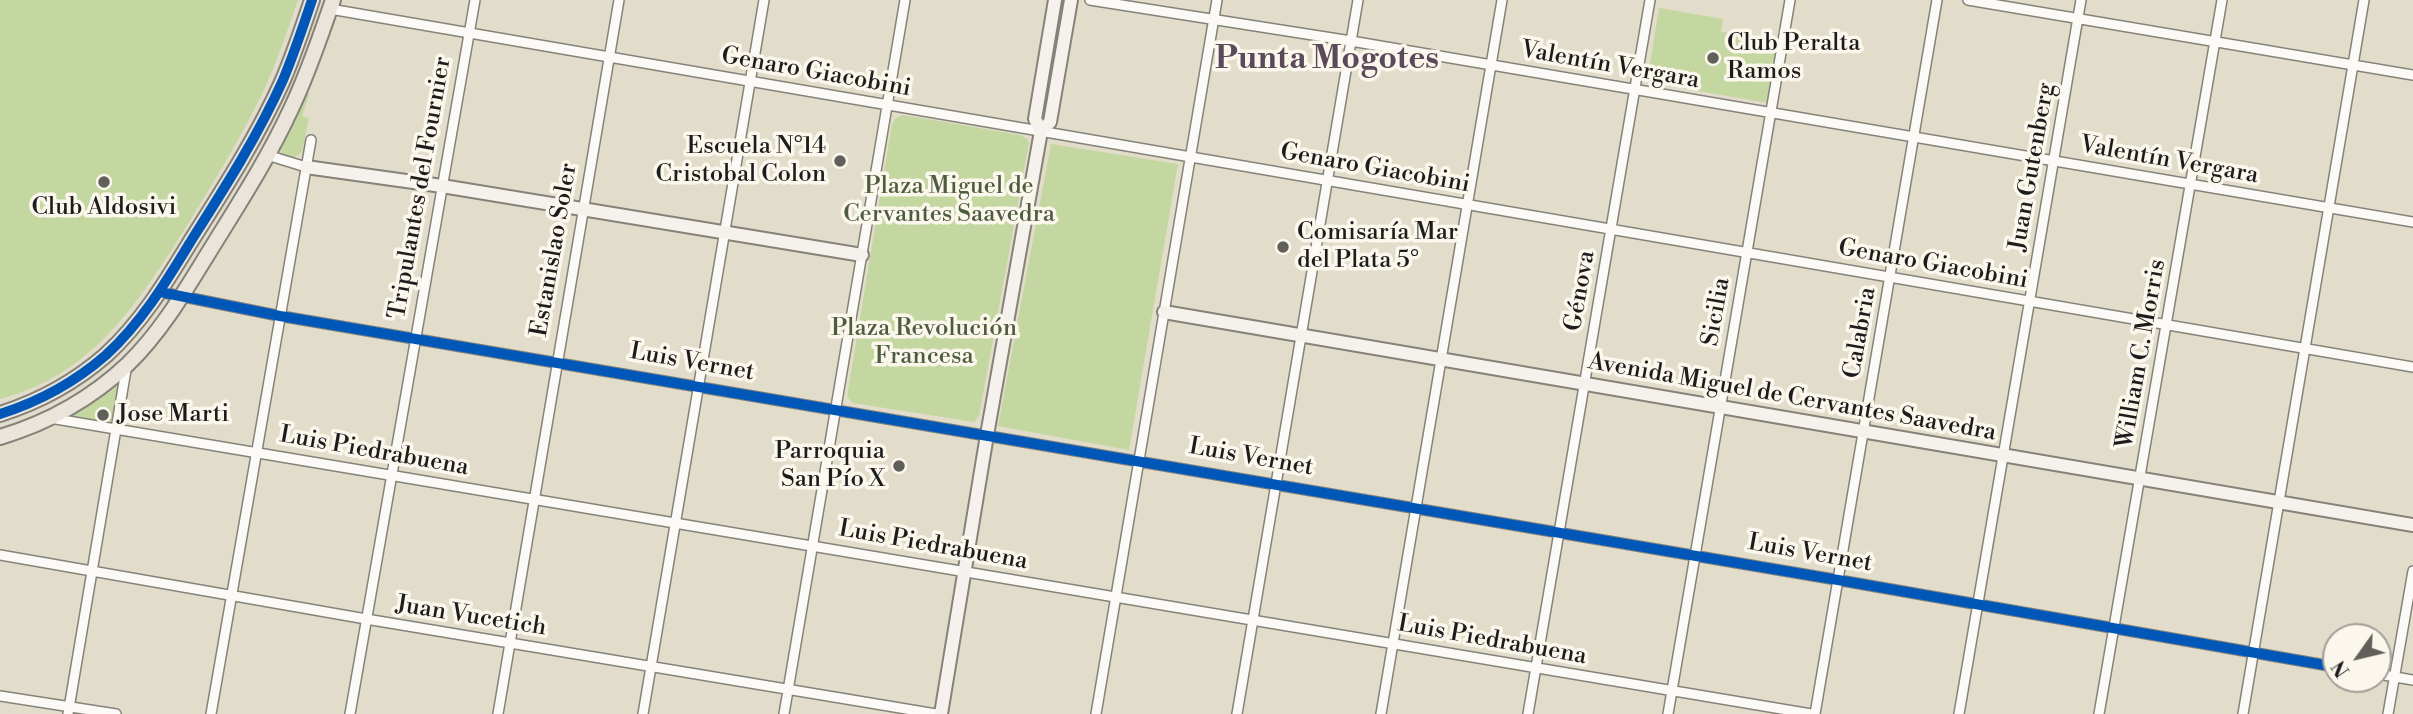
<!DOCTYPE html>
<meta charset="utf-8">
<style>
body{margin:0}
#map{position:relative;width:2413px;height:714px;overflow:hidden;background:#e2dcca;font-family:"Libre Bodoni",serif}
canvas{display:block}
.north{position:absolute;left:2322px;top:623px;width:70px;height:70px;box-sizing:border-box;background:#fbf7ec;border:2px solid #a29f99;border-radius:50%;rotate:236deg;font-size:19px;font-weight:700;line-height:28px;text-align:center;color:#1c1c1c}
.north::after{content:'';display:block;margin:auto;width:24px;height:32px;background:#615f59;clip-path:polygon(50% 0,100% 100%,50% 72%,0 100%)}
</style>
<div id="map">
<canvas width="2413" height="714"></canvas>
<div class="north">N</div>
</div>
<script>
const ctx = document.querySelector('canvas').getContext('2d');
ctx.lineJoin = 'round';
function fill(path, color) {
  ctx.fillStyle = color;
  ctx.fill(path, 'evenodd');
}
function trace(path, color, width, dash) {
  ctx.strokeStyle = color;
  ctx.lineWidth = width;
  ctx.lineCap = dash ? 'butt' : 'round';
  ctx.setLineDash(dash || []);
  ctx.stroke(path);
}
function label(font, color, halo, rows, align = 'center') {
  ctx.font = font + ' "Libre Bodoni",serif';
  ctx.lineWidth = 7;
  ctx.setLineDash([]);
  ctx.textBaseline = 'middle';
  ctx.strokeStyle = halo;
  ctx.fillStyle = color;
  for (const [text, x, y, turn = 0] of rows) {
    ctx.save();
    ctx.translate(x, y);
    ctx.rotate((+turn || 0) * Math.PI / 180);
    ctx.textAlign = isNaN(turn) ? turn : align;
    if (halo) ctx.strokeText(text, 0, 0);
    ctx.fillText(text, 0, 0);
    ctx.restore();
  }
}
fill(new Path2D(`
 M0 0H298C287 32 276 64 262 94 241 137 216 178 191 219 142 297 95 375 0 399Z
 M304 0C303 10 295 27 291 39 266 106 230 166 192 227 168 266 144 306 112 339 89 363 60 381 30 396H28C108 362 153 290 196 218 221 178 247 137 267 94 282 64 292 32 304 0Z
 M1659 8 1723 19 1721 32 1778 41 1768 103 1647 82Z
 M306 93 309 95 302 116 309 118 302 152 293 158 282 154 280 150Z
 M903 115 1020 135 1027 139 1029 143 979 416 974 422 853 403 847 397 892 124 896 118Z
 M1051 144 1178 164 1129 450 998 426Z
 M121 382 112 425 74 418V415Z`), '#c4d7a0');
const street = new Path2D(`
 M1090 0 1351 41 2413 222
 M1968 0 2413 75
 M330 9 2413 367
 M267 155 306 167
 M160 292 280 316 1838 580 2336 667
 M50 418 1811 714
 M0 555 366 619 936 714
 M2378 674 2413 680
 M0 696 116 714
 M68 714 127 364
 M211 714 311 140
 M350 714 475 0
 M498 714 619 0
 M643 714 764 0
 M784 714 905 0
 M1096 714 1217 0
 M1237 714 1358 0
 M1381 714 1502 0
 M1528 714 1650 0
 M1668 714 1790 0
 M1815 714 1937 0
 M1959 714 2081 0
 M2099 714 2222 0
 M2243 714 2364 0
 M2388 714 2413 571`);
const secondary = new Path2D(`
 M1041 131 1035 119 1055 0
 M306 167 442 186 862 255
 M1164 312 2413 525
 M941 714 987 435 1041 131 1050 122 1071 0`);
const primary = new Path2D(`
 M0 414C38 402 75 382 106 355 142 322 166 282 191 241 224 189 258 136 283 80 294 54 303 27 312 0
 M0 437C47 423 92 398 128 364 161 332 185 291 209 252 238 205 268 159 291 109 308 74 320 37 333 0`);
trace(street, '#858279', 12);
trace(secondary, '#858279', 16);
trace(primary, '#858279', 18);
trace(street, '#fbfaf7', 9);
trace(secondary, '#f5f1ec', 12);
trace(primary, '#ebe4db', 14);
trace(new Path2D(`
 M160 292 280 316 1838 580 2336 667
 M0 414C38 402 75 382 106 355 142 322 166 282 191 241 224 189 258 136 283 80 294 54 303 27 312 0`), '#0057b8', 10);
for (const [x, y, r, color] of [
 [1713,58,7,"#615f59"],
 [840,161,7,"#615f59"],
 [104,182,7,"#615f59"],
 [1283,247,7,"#615f59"],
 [103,415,7,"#615f59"],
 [899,466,7,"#615f59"]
]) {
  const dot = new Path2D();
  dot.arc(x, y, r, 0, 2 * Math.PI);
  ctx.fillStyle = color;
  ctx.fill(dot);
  trace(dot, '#fbf7ec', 2.5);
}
label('24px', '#1c1c1c', '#fbf7ec', [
 ["Club Peralta",1727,44],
 ["Ramos",1727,72],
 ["Escuela N°14",826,147,"right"],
 ["Cristobal Colon",826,175,"right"],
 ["Club Aldosivi",104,208,"center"],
 ["Comisaría Mar",1297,233],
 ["del Plata 5°",1297,261],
 ["Jose Marti",117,415],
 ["Parroquia",885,452,"right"],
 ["San Pío X",885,480,"right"]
], 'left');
label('24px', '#1c1c1c', '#fbf7ec', [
 ["Valentín Vergara",1610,66,10],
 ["Genaro Giacobini",816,73,10],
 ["Valentín Vergara",2169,161,10],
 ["Juan Gutenberg",2033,167,-80],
 ["Genaro Giacobini",1375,169,10],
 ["Tripulantes del Fournier",421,188,-80],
 ["Estanislao Soler",555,250,-80],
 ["Genaro Giacobini",1933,265,10],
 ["Génova",1581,291,-80],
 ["Sicilia",1717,312,-80],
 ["Calabria",1861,333,-80],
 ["William C. Morris",2142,354,-80],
 ["Luis Vernet",692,363,10],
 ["Avenida Miguel de Cervantes Saavedra",1792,398,10],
 ["Luis Piedrabuena",374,452,10],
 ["Luis Vernet",1251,458,10],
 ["Luis Piedrabuena",933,546,10],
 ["Luis Vernet",1810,554,10],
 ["Juan Vucetich",471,617,9],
 ["Luis Piedrabuena",1492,641,10]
]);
label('24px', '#4e5c3e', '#fbf7ec', [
 ["Plaza Miguel de",949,187],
 ["Cervantes Saavedra",949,215],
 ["Plaza Revolución",924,329],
 ["Francesa",924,357]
]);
label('bold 32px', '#5b4a5a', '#fbf7ec', [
 ["Punta Mogotes",1327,60]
]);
</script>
